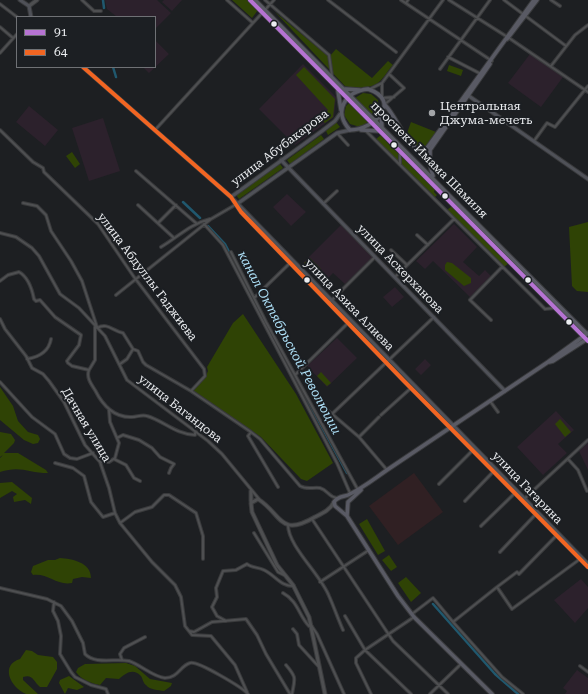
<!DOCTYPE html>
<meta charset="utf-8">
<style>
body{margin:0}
#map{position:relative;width:588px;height:694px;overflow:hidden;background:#1d1f22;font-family:"Roboto Serif",serif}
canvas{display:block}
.legend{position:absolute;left:16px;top:16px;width:140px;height:52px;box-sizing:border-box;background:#1c1f23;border:1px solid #6f7175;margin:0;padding:5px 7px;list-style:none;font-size:12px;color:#ebedf0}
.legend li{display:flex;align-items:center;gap:8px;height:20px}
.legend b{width:20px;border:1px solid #6f7175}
</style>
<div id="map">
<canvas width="588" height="694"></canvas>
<ul class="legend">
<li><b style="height:5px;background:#b673d3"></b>91</li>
<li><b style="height:5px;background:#f26522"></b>64</li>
</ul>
</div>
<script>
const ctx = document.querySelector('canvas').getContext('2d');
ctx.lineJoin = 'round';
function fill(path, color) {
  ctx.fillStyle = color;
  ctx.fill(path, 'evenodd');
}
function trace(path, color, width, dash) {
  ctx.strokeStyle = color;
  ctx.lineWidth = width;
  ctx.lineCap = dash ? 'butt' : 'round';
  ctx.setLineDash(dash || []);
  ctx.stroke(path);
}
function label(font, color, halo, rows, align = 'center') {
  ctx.font = font + ' "Roboto Serif",serif';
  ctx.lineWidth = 4;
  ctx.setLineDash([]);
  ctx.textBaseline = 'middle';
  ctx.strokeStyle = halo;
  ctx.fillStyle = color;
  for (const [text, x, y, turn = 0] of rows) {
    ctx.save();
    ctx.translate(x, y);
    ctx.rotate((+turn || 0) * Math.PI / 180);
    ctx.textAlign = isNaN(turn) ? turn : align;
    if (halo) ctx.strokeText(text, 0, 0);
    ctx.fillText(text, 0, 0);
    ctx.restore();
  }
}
fill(new Path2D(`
 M414 473 443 512 398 545 369 506Z`), '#302023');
fill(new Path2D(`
 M105 0H157L171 13 155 29V17H117L107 9Z
 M164 0H182L172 11 162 2Z
 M155 40 169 54 149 73 143 67H155Z
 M530 54 563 77 541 107 508 83Z
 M303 64 336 97 334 117 295 145 259 109Z
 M29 106 58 130 45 146 16 122Z
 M103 118 120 171 89 181 72 128Z
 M287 194 306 212 291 226 273 207Z
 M454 224 477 247 463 262 479 276 485 270 491 276 470 297 433 261 425 269 416 261Z
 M341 225 373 257 345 284 333 273 322 284 302 264Z
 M395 287 404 297 392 307 383 297Z
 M337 338 357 358 327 387 307 366Z
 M425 359 431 365 421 375 415 369Z
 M556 411 574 430 558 444 567 453 543 475 517 447Z
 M588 443V470L579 451Z
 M581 579 588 587V608L575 623 554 600Z
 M577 670 588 678V694H565L567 691 563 688Z`), '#2c212c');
fill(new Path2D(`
 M232 0H247L258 10 252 18Z
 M275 12 329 57 336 49 372 78 388 61 393 65C388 70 384 78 379 82 371 89 354 89 345 86Z
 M449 65 463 70 461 76 447 71Z
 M304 67 335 99 333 117 325 123 321 120 328 110 296 75Z
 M363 93 371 94 378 100 379 112 374 117 355 98Z
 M349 103 368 122 360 127 350 124 344 115 346 106Z
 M388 114 394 122 393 124 399 135 385 122Z
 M336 122 340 127 328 135 326 131Z
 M411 122 436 132 425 147 415 146 407 133Z
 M321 135 324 139 290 164 287 160Z
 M72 152 80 164 75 168 66 156Z
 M280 164 283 168 239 199 236 195Z
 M588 222V292L577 291 572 286 569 227Z
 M310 258 321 269 315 275 304 263Z
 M447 262 452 263 471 278V283L464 286 445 270V265Z
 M243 314 296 394 333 463 307 481 301 479 261 437 194 391 193 389 205 378 208 371 207 367 233 323Z
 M321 372 331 383 327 386 317 376Z
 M0 387 13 406 18 421 28 432 38 435 40 439 38 443 33 444 24 440 0 420Z
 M560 419 571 432 565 437 555 424Z
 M0 432 11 434 15 440 14 443 4 453H18L46 470 48 473C29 473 20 465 0 472V458L3 455 0 457Z
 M12 482 32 498 31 504 25 500 14 502 13 497 17 494 12 491 0 498V483Z
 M367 519 385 551 378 555 359 524Z
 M389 555 397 567 391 571 382 560Z
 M60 558C72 559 91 562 91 578L82 577 73 579 72 583C57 586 48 573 33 575L31 572 33 566 48 560H55Z
 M406 577 421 593 411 602 398 583Z
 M126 663 135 666 150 679 172 683 171 686 164 691C158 690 150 690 146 685 143 683 143 679 141 676 133 668 126 673 119 679L106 678 100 685C90 683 82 680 76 672L78 668 85 664Z`), '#2f4305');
fill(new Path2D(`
 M381 135C387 142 391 148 398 153V161L376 139Z
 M401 156 435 189 434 192 437 195 435 197 401 164Z
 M452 206 509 263 504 267 447 210Z
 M26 650 32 651 38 655 53 657 57 662V669L47 687H40C33 681 33 674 23 677V680L38 694C35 694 29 694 26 694 10 687 0 665 20 659Z
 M69 676 84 687 77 690 68 688 65 694 59 683 60 680Z`), '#314505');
trace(new Path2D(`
 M103 0 104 8
 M113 67 116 77
 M183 202 200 218
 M208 226 225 244 264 320
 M284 358 347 473
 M433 604 495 674 518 694`), '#20586e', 2.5);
const minor = new Path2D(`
 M82 0 94 11H101
 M227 0 253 23
 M265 0 329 55 332 76
 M328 0 396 52
 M401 0 492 61
 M449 0 509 38 588 92
 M504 0 566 46
 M551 0 560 6
 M406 3 408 0
 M0 4 17 17
 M0 27 13 38
 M0 53 17 34
 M448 57 481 74
 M551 66 575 35 588 25
 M440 69 490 0
 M382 83V98L394 97
 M370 89 382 83 443 0
 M385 104 404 88 389 74
 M0 130 33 162 43 168 44 172 98 224 134 277 204 369 205 376 191 391
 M155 130 274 0
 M366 131 545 309 555 308
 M337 133 348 145
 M534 141 547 123 555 127 588 86
 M400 164V152
 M136 171 196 223
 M23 203 37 206 46 215 51 231 71 261 82 281 97 327
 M323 204 337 191
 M138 205 174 238
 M158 223 176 205
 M204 224 223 245 337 463 350 493
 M0 233 16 237 32 248 39 256 60 294 79 308 105 336 127 380 208 441 222 454 259 499
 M417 235 428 245
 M161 247C178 237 190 224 210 219
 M391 250 407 265
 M231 252 266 322 358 490
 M395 277 454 219
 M0 281 8 275 19 272C28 277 32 289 34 299L36 301 40 300 55 317 81 335 79 345 67 361 68 363 72 366 89 370C86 377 91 384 95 390 102 404 113 418 132 417 137 417 142 414 147 416 164 421 175 434 195 435V433
 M116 295 211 219 235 205
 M254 298 290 263
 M329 303 375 257
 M0 319 5 329 26 356 32 368 43 374 49 381 64 402 85 445 100 462 109 488 115 513 120 523 152 562 175 585 181 597 185 626 192 635 211 636 235 665 247 692
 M491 320 470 300 502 267
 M97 328C108 322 112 331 123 333L133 349
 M133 349 138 351 143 362 146 365 191 391 251 432 260 439 300 486C307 490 313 487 320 488 328 490 328 497 337 498
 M27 359C39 357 49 351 51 339
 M120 364 127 359 133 349
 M89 370 95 360V327
 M295 375 348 323
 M0 382 32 417 55 434 64 454 70 458 77 459 93 453
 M318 398 325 408 359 437 387 470
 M490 401 498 412
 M332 414 434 317
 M381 415 411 388
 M251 432 248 436 278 487
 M359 437 379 417
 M117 438 123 435 139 440 152 448 160 457 174 464 171 468 169 473
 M114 459 126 465 134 478 140 481
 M568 459 578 470 587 491
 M100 462H109L115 458 119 443 110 422 109 410
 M55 463 73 468 84 476 91 502 103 517 115 513
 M439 484 472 451
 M524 499 588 440
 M465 501 493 472
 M312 519 393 641 448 694
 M120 523 135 512 152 507 164 495H169L196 513 203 536V559
 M288 525C288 546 321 575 329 596 334 607 338 619 343 630
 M481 526 515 493
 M254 533 278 572 284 575
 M500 552 536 514
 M320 582 369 550
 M497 587 517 572 519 574 557 535
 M0 588 47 599 61 606 72 621 83 643 85 654C96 665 115 658 129 661 141 665 153 677 165 678 178 678 180 666 190 663 197 660 243 688 248 694
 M283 593C298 601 299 616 309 626L311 625 317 634 344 694
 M54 602 53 611 58 621 61 636 60 654 71 672 75 677 91 685 106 689 108 694
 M412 614 433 598 453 622 497 587 512 609 580 559
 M345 616 365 650 411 694
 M226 621 217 616 212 607 217 597 216 588 223 571 236 570 247 564C252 568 258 567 264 570 275 575 281 587 294 586
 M453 622 502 677 523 694
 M293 629 297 634 299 645 320 668
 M189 631 194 632 212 622 246 619 257 635 266 654 290 694
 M122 660 120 654 124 648 145 637
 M286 665C297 678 295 678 292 694
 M580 666 588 672
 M371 694 356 663V658L365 650 414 617
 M430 694 461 664`);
const tertiary = new Path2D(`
 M29 6 37 0
 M251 501V491
 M325 694 309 617 293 585 277 565 252 512 251 503 258 499C282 514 279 538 315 517 323 513 330 510 334 502`);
const secondary = new Path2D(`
 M20 0 29 6 31 17
 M83 67 231 197 241 212 404 381 588 567
 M466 94 588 179
 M281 160 505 391
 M231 197 322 131 335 121 340 114
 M234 200 588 564
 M237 204 337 133 350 130`);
const primary = new Path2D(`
 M250 0 588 341
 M255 0 587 334
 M507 39 537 0
 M345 89 360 90
 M368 89C403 101 374 130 350 130 332 111 346 91 368 89Z
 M338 91 341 110
 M385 105C396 116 406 145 420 150L427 148 534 0
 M381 115 382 127
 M361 130 380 131
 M433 176 430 165V150L490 64
 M549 362 553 361 587 339
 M347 516 348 502 361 490
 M492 694 414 617 398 596 347 516 335 506 334 502C338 496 343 497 348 495 363 488 374 479 387 470L548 362 588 333`);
trace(minor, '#393a3c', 4);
trace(tertiary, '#393a3c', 5);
trace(secondary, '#393a3c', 5);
trace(primary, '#393a3c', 5.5);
trace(minor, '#4e4f51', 2);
trace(tertiary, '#4e4f51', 3);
trace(secondary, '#4f5158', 3);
trace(primary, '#595a64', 3.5);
trace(new Path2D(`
 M250 0 588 341`), '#b673d3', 4);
trace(new Path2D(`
 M83 67 231 197 241 212 404 381 588 567`), '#f26522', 4);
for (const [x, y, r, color] of [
 [274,24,3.5,"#ebedf0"],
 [432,113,4,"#a3a5a8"],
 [394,145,3.5,"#ebedf0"],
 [445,196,3.5,"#ebedf0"],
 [307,280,3.5,"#ebedf0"],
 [528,280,3.5,"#ebedf0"],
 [569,322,3.5,"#ebedf0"]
]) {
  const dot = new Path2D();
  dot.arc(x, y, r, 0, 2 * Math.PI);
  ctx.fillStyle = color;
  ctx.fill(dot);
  trace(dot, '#1c1f23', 1.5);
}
label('12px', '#ebedf0', '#1c1f23', [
 ["Центральная",440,106],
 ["Джума-мечеть",440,120]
], 'left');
label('12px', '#ebedf0', '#1c1f23', [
 ["улица Абубакарова",280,148,-37],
 ["проспект Имама Шамиля",429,160,45],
 ["улица Аскерханова",400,269,46],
 ["улица Абдуллы Гаджиева",147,277,53],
 ["улица Азиза Алиева",349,305,46],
 ["улица Багандова",180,409,38],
 ["Дачная улица",86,425,59],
 ["улица Гагарина",527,488,46]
]);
label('italic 13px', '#aee0f7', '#1c1f23', [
 ["канал Октябрьской Революции",289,343,62]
]);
</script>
